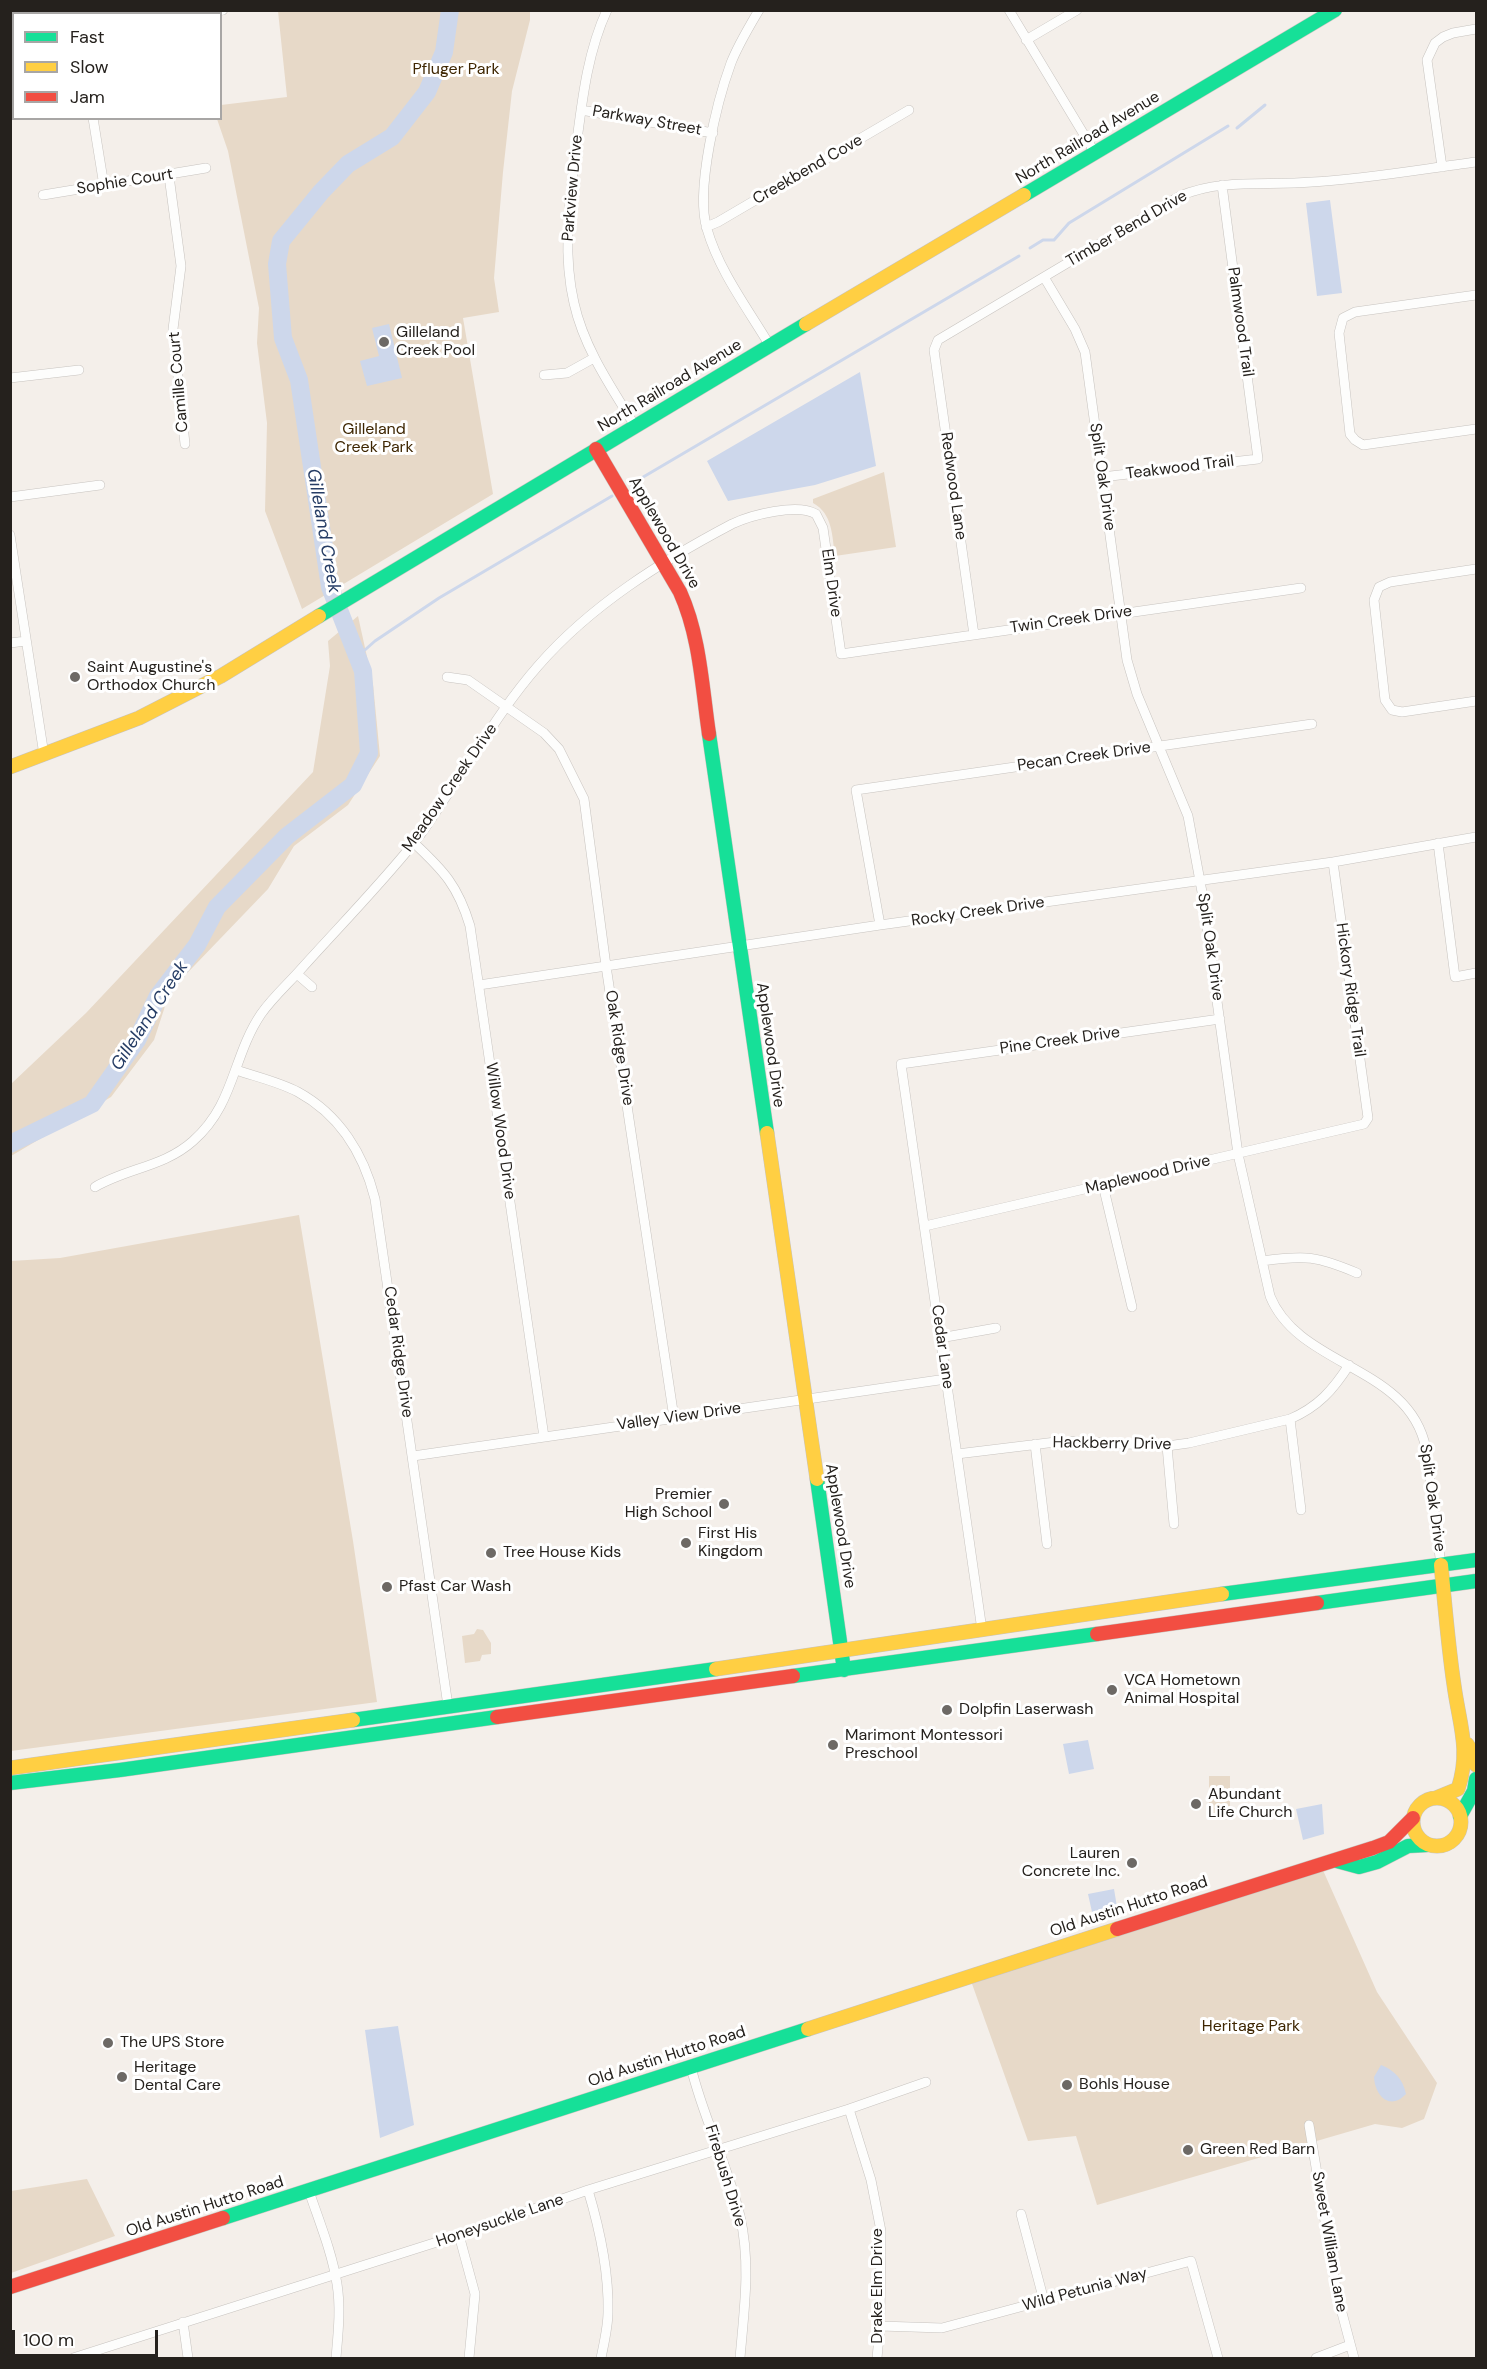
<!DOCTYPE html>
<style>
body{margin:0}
#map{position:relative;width:1487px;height:2369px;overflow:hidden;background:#f4efea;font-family:"DM Sans",sans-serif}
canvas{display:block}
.frame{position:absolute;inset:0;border:12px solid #25211d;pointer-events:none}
.legend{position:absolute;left:12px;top:12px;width:210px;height:108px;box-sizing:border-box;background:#fff;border:2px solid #a8a6a5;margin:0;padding:8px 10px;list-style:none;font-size:18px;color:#25211d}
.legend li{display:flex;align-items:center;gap:12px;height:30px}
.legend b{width:30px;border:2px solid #a8a6a5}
.scale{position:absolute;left:12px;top:2330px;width:146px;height:27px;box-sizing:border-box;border:3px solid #25211d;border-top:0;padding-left:8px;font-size:18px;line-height:21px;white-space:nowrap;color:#25211d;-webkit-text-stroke:4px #fff;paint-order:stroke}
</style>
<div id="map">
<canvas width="1487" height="2369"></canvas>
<div class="frame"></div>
<ul class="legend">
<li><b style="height:8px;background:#16e098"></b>Fast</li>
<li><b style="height:8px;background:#ffcf43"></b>Slow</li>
<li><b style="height:8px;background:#f24e42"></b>Jam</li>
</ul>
<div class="scale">100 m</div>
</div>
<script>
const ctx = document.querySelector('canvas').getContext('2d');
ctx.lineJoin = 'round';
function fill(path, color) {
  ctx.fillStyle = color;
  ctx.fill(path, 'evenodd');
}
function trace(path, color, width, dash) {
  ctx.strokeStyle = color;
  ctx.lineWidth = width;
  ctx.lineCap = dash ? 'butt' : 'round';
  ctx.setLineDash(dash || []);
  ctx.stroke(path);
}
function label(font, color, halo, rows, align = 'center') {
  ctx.font = font + ' "DM Sans",sans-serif';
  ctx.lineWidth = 6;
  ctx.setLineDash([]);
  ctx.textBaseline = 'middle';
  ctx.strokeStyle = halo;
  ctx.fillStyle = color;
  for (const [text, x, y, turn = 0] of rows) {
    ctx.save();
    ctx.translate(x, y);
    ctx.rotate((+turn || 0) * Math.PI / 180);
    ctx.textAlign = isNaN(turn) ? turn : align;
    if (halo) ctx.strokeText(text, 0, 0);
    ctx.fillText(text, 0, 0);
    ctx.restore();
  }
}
fill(new Path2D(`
 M278 11H530V20L512 91 503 172 494 278 499 312 463 318 493 494 302 609 265 511 267 423 257 343 259 308 228 151 217 119 220 118 221 105 287 97Z
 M884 472 896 547 835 556C832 536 833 514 813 503V499Z
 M358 616 373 684 380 756 348 805 294 846 268 889 170 991 154 1040 111 1097 11 1156V1084L86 1013 313 772 330 666 328 641Z
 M299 1215 353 1541 377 1702 11 1751V1261L60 1258Z
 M477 1629 483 1630 491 1643V1654L482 1655 480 1661 465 1663 462 1636 474 1634Z
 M1209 1776H1230V1814H1209Z
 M1322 1868 1377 1992 1437 2083 1424 2119 1402 2128 1375 2124 1097 2205 1076 2136 1028 2141 971 1981 1233 1899Z
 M87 2179 115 2236 11 2273V2191Z`), '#e7d9c8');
fill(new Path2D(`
 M1330 200 1342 293 1317 296 1306 203Z
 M389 324 402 378 367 386 360 361 379 356 372 328Z
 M860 372 876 466 815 485 728 501 707 461Z
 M39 1121V1136L11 1151V1137Z
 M1088 1740 1094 1769 1069 1774 1063 1744Z
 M1322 1804 1324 1834 1303 1840 1296 1809Z
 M1114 1889 1117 1907 1092 1912 1088 1894Z
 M398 2026 414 2125 380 2138 365 2030Z
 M1381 2065C1394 2070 1403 2079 1406 2094 1390 2111 1375 2096 1374 2077Z`), '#cdd7eb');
trace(new Path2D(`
 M1237 128 1265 105
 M1030 248 1043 240H1054L1069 223 1228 126
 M633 483 1019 256
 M357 657 375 641 439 598 612 496`), '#cdd7eb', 3);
trace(new Path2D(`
 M10 1144 92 1104 137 1040 158 996 197 945 217 907 287 836 353 785 369 753 363 671 330 587 299 380 283 338 277 264 281 241 321 192 348 164 392 137 427 92 444 52 450 10`), '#cdd7eb', 18);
const street = new Path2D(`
 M607 10C587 53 582 102 576 148 570 200 562 252 574 303 584 348 611 387 635 426
 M759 10C749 27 738 45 731 63 717 101 695 191 707 229 719 271 748 309 770 346
 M1009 10 1095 153
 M206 14 223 10
 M1026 40 1077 10
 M10 45H14
 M581 110 713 133
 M93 118 104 186
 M1442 167 1427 60 1435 43 1443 37 1453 33 1476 29
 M169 176 181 266 173 329 185 444
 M43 195 206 168
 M706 227 718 222 909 110
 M1044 277 1075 329 1085 352 1127 660 1137 694 1188 816 1202 892 1238 1154 1270 1296C1299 1368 1410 1365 1426 1449L1441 1565
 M1476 295 1355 312 1343 318 1339 333 1350 434 1355 440 1363 445 1476 429
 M544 375 567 373 594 358
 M10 378 79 370
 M1102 477 1258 459 1222 185
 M10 497 100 485
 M10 535 44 755
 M1476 569 1390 582 1379 587 1374 600 1385 700 1392 710 1402 712 1476 701
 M974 635 934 350 938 340 1180 196C1222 178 1267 186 1312 182 1367 179 1422 169 1476 162
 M10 643 26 641
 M447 677 468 680 544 733 559 749 584 799 606 966 674 1418
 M414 843C444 871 458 886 470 926L544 1437
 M1438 843 1455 977 1476 973
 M880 925 856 790 1312 724
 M297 974 312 987
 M479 985 880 925 1333 862 1476 837
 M236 1070C257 1077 279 1082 298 1092 340 1115 364 1155 375 1199L448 1706
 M1103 1185 1132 1307
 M95 1187C127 1168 164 1167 193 1141 235 1104 232 1057 261 1014 273 997 289 983 302 968 339 927 378 887 413 844 424 831 433 816 443 801 474 756 502 707 538 666 591 605 662 561 732 524 751 515 797 503 816 514L823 528 841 654 1301 588
 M925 1226 1364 1124 1368 1118 1333 862
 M1262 1261C1306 1255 1317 1256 1357 1273
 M940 1338 996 1328
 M1290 1419 1301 1510
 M1035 1444 1047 1544
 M1167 1446 1174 1524
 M957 1454 1064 1441 1167 1446 1189 1443 1290 1419C1318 1407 1333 1390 1349 1365
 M413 1456 946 1379
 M982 1630 901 1064 1220 1019
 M691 2067C703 2118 728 2165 740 2216 751 2263 744 2311 740 2358
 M849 2109 871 2180 881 2231 880 2326 877 2358
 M1309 2125 1337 2294 1354 2358
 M588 2190C600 2230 609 2270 608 2312 608 2327 604 2343 601 2358
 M309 2191C319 2221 332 2252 337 2284 341 2309 338 2334 336 2358
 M1021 2214 1044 2301
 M459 2235 475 2294 469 2358
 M183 2322 188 2358
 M880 2326 942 2328 1191 2261 1218 2358
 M73 2358 459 2235 588 2190 849 2109 926 2082
 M1316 2358 1350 2345`);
const fast = new Path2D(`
 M1024 195 1335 10
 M319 616 806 324
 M709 734 767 1133
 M817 1479 844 1670
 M1222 1594 1476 1560
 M1317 1603 1476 1581
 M793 1676 1097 1634
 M353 1720 716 1669
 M10 1783 120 1770 497 1717
 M1460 1816 1474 1791 1476 1779
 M1337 1861 1359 1867 1377 1862 1408 1846 1427 1845
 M223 2218 808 2029`);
const slow = new Path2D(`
 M806 324 1024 195
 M10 767 139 718 221 676 319 616
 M767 1133 817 1479
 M716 1669 1222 1594
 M1467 1744 1474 1755 1476 1765
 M10 1768 353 1720
 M1413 1822a24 24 0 1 1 48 0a24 24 0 1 1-48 0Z
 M1436 1798 1458 1789C1471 1750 1459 1723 1454 1685 1448 1645 1445 1605 1441 1565
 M808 2029 1117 1929`);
const jam = new Path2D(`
 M596 449 680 592C700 636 702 687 709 734
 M1097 1634 1317 1603
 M497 1717 793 1676
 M1117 1929 1373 1848 1389 1842 1413 1818
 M10 2287 223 2218`);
trace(street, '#c7c3bf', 10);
trace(fast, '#c7c3bf', 15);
trace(slow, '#c7c3bf', 15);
trace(jam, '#c7c3bf', 15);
trace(street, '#fdfdfc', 9);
trace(fast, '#16e098', 14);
trace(slow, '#ffcf43', 14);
trace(jam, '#f24e42', 14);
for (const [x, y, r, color] of [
 [384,342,6,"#6d6965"],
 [75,677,6,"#6d6965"],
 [724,1504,6,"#6d6965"],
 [686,1543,6,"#6d6965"],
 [491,1553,6,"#6d6965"],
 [387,1587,6,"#6d6965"],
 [1112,1690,6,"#6d6965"],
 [947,1710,6,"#6d6965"],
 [833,1745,6,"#6d6965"],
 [1196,1804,6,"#6d6965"],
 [1132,1863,6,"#6d6965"],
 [108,2043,6,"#6d6965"],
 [122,2077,6,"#6d6965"],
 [1067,2085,6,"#6d6965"],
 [1188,2150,6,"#6d6965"]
]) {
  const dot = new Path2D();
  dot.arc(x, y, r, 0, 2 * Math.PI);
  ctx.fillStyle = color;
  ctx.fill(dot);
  trace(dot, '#fff', 2);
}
label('16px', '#3e2602', '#fff', [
 ["Pfluger Park",456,70],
 ["Gilleland",374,430],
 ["Creek Park",374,448],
 ["Heritage Park",1251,2027]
]);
label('16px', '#25211d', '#fff', [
 ["Parkway Street",647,121,10],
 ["North Railroad Avenue",1088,138,-31],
 ["Creekbend Cove",808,170,-30],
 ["Sophie Court",125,182,-9],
 ["Parkview Drive",573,188,-85],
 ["Timber Bend Drive",1127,229,-30],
 ["Palmwood Trail",1240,322,82],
 ["Camille Court",179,382,-95],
 ["North Railroad Avenue",670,386,-31],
 ["Teakwood Trail",1180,468,-7],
 ["Split Oak Drive",1102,477,82],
 ["Redwood Lane",953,486,82],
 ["Applewood Drive",664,533,60],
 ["Elm Drive",831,583,82],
 ["Twin Creek Drive",1071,620,-8],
 ["Pecan Creek Drive",1084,757,-8],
 ["Meadow Creek Drive",450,788,-55],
 ["Rocky Creek Drive",978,912,-8],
 ["Split Oak Drive",1210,947,82],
 ["Hickory Ridge Trail",1350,990,82],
 ["Pine Creek Drive",1060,1041,-8],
 ["Applewood Drive",770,1045,82],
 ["Oak Ridge Drive",619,1048,81],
 ["Willow Wood Drive",500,1131,82],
 ["Maplewood Drive",1148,1175,-13],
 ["Cedar Lane",942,1347,82],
 ["Cedar Ridge Drive",398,1352,82],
 ["Valley View Drive",679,1417,-8],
 ["Hackberry Drive",1112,1444,1],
 ["Split Oak Drive",1432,1498,82],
 ["Applewood Drive",840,1526,81],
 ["Old Austin Hutto Road",1129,1907,-18],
 ["Old Austin Hutto Road",667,2057,-18],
 ["Firebush Drive",725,2176,73],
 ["Old Austin Hutto Road",205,2207,-18],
 ["Honeysuckle Lane",500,2221,-19],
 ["Sweet William Lane",1329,2242,80],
 ["Drake Elm Drive",878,2286,-90],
 ["Wild Petunia Way",1085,2290,-15]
]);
label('16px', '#25211d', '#fff', [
 ["Gilleland",396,333],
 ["Creek Pool",396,351],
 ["Saint Augustine's",87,668],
 ["Orthodox Church",87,686],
 ["Premier",712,1495,"right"],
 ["High School",712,1513,"right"],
 ["First His",698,1534],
 ["Kingdom",698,1552],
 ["Tree House Kids",503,1553],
 ["Pfast Car Wash",399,1587],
 ["VCA Hometown",1124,1681],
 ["Animal Hospital",1124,1699],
 ["Dolpfin Laserwash",959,1710],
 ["Marimont Montessori",845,1736],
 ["Preschool",845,1754],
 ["Abundant",1208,1795],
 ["Life Church",1208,1813],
 ["Lauren",1120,1854,"right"],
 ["Concrete Inc.",1120,1872,"right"],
 ["The UPS Store",120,2043],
 ["Heritage",134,2068],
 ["Dental Care",134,2086],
 ["Bohls House",1079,2085],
 ["Green Red Barn",1200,2150]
], 'left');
label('italic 18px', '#263d65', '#fff', [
 ["Gilleland Creek",323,531,80],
 ["Gilleland Creek",150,1016,-57]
]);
</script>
